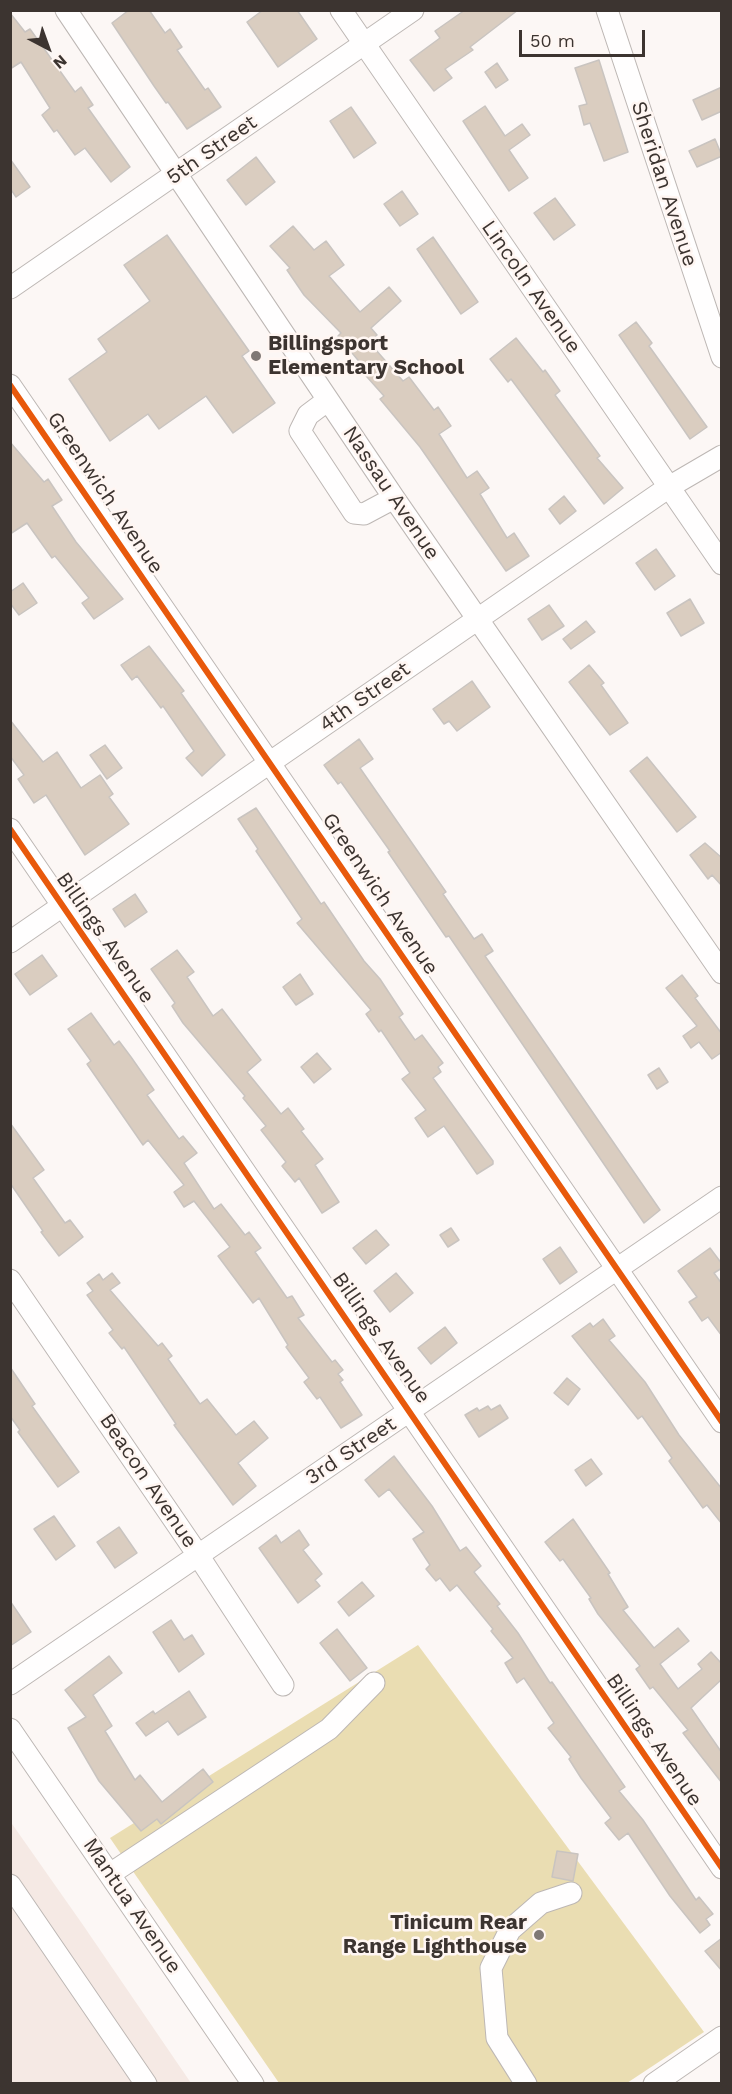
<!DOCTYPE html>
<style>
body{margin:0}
#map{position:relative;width:732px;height:2094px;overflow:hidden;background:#fcf7f5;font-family:"Work Sans",sans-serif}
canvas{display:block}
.frame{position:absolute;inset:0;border:12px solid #3c3430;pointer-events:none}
.north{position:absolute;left:18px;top:18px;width:60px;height:60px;-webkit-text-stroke:4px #fff6f2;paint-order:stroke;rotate:139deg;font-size:16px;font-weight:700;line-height:24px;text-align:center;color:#3c3430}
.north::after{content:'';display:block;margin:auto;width:21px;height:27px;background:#3c3430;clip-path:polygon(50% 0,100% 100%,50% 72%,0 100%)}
.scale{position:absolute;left:519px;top:30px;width:126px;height:27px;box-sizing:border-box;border:3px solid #3c3430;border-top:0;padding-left:8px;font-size:18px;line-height:21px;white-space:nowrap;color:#3c3430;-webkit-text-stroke:4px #fff6f2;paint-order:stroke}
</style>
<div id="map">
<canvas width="732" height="2094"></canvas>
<div class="frame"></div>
<div class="north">N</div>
<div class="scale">50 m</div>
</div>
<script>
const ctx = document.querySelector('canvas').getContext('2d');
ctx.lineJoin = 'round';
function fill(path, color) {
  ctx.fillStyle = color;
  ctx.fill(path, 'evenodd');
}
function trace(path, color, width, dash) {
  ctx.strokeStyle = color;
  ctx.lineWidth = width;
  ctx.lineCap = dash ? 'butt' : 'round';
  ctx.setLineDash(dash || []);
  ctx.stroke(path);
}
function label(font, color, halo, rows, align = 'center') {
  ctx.font = font + ' "Work Sans",sans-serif';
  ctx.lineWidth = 5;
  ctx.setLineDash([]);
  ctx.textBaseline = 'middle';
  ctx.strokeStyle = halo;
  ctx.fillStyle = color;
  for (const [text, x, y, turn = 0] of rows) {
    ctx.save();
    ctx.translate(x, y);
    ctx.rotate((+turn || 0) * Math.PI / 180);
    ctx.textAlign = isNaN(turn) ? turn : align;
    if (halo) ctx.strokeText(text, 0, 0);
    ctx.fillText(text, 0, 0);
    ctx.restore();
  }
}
fill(new Path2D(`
 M10 1821 83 1925 191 2083H11Z`), '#f5e9e4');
fill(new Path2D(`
 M418 1645 704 2032 627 2083H279L110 1838Z`), '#eaddb2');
const building = new Path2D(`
 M129 10H149L165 33 170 29 182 47 177 50 205 90 208 88 221 107 187 129 168 102 166 103 154 86 112 23Z
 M263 10H297L317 39 278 67 247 22Z
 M465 10H518L470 47 473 50 445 69 452 78 434 91 410 60 440 38 435 31Z
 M10 13 25 32 30 29 75 92 81 87 93 105 88 108 130 167 111 182 85 148 75 155 57 130 54 132 42 115 50 108 21 62 10 69Z
 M599 60 628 152 604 161 590 123 584 125 579 106 587 104 575 68Z
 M497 63 508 80 496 88 485 72Z
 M722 87V111L702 120 693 100Z
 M485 106 505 136 522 124 530 135 509 150 528 178 509 191 463 121Z
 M351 107 376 143 354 158 330 121Z
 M715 139 722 156 697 167 689 151Z
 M256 157 275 182 246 205 227 180Z
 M10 159 30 187 16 197 10 188Z
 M402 191 418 214 400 226 384 204Z
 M555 198 575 225 554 240 534 213Z
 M293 226 314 250 326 241 344 265 329 276 360 312 389 287 401 301 371 328 377 335 369 342 403 381 409 377 434 410 438 407 451 426 439 434 467 478 477 471 489 488 480 494 507 538 514 533 529 556 506 571 420 447 380 399 384 396 359 368 362 365 338 336 341 333 304 295 287 270 290 268 270 246Z
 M167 235 249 351 242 356 275 403 233 433 206 396 159 429 148 414 110 441 69 379 107 352 98 339 150 301 124 265Z
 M433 237 478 302 461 314 417 249Z
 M636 322 652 343 649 346 707 427 690 439 619 335Z
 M516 338 543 372 545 370 560 391 555 395 600 456 597 458 623 488 604 504 511 379 508 382 490 359Z
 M10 442 44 482 48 479 62 500 52 506 76 542 123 599 94 619 82 603 89 598 55 556 52 558 27 523 10 534Z
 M564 496 576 511 560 524 549 509Z
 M656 549 675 576 655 590 636 563Z
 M23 583 37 603 19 615 10 603V592Z
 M690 599 704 623 681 636 667 613Z
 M549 605 564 626 542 640 528 619Z
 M586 621 595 632 571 649 563 639Z
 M149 646 184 691 181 693 225 755 202 776 186 758 194 751 163 706 161 708 137 676 132 680 121 665Z
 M589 665 604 683 601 685 628 723 610 735 569 682Z
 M472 681 490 707 457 731 449 721 444 724 433 709Z
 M10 720 43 762 57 752 81 788 100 775 113 794 109 797 129 824 85 855 46 795 34 803 18 779 24 775 10 756Z
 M359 739 373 759 360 768 446 892 443 894 474 939 482 934 493 951 485 956 660 1210 644 1223 449 936 446 937 388 852 390 851 341 782 338 784 324 765Z
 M105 745 122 768 107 779 90 755Z
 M647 757 696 817 677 832 630 771Z
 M256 808 321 904 324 902 364 961 380 979 403 1014 399 1017 415 1040 422 1035 443 1063 438 1067 441 1072 433 1078 493 1161V1164L477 1174 444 1126 428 1137 415 1118 426 1110 402 1079 410 1073 381 1030 379 1032 366 1014 371 1010 297 923 302 919 256 851 258 849 238 819Z
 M705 843 722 858V886L712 875 708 879 690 855Z
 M135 894 147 912 125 927 113 909Z
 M177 950 194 972 187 977 213 1016 222 1009 261 1060 247 1072 281 1114 288 1108 304 1129 301 1131 323 1159 315 1165 339 1202 322 1213 299 1178 295 1182 282 1166 286 1162 261 1130 266 1126 243 1098 245 1096 183 1023 172 1006 175 1003 151 969Z
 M42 955 57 976 30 995 15 974Z
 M300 974 313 994 296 1005 283 987Z
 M682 975 698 996 695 998 722 1034V1052L712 1059 699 1042 691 1048 683 1036 697 1026 666 988Z
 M91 1013 114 1045 119 1041 131 1057 154 1090 147 1095 179 1139 183 1136 197 1153 184 1163 214 1209 221 1204 245 1235 249 1232 261 1248 255 1252 287 1298 292 1296 304 1315 298 1318 332 1362 335 1360 343 1370 338 1374 343 1380 340 1382 362 1415 341 1428 320 1397 317 1399 304 1382 309 1378 286 1347 288 1345 259 1298 253 1303 218 1256 230 1247 194 1201 184 1207 174 1192 184 1185 148 1140 143 1145 87 1064 91 1061 68 1029Z
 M317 1053 331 1069 314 1083 301 1067Z
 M659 1068 668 1082 657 1089 648 1075Z
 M10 1123 44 1170 33 1178 65 1223 70 1220 83 1237 59 1256 41 1232 43 1231 10 1183Z
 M451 1228 459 1240 448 1247 440 1235Z
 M376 1230 389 1245 366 1264 353 1248Z
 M560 1247 577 1272 560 1284 543 1259Z
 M710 1248 722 1264V1268L714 1273 722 1284V1336L708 1317 702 1321 689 1302 697 1297 678 1271Z
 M112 1273 120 1283 110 1290 158 1346 162 1343 172 1356 168 1359 200 1404 207 1399 236 1435 254 1421 268 1438 238 1463 256 1486 233 1505 174 1425 176 1424 124 1347 122 1349 109 1333 113 1330 87 1295 93 1291 87 1283 99 1274 103 1280Z
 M396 1273 413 1293 390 1312 374 1291Z
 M603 1319 615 1336 609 1340 645 1382 679 1435 722 1489V1524L707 1505 703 1508 669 1461 672 1458 642 1416 638 1419 572 1336 590 1323 593 1327Z
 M445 1327 457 1343 431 1364 418 1348Z
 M10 1367 35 1404 32 1406 79 1472 58 1487 18 1432 20 1430 10 1416Z
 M567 1378 580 1389 568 1405 554 1393Z
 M500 1405 508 1418 479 1437 465 1415 477 1408 479 1411 488 1406 491 1410Z
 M394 1456 432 1506 460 1551 466 1547 481 1566 474 1572 500 1604 497 1606 518 1633 550 1683 552 1682 625 1787 619 1791 643 1820 696 1900 699 1897 713 1914 706 1919 710 1925 700 1933 670 1896 628 1833 619 1840 605 1823 611 1818 581 1778 569 1759 571 1757 548 1728 554 1723 524 1678 517 1683 505 1663 513 1658 491 1631 493 1629 457 1585 450 1591 440 1578 436 1581 426 1569 430 1565 413 1539 424 1532 389 1489 379 1497 365 1480Z
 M591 1459 602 1474 586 1486 575 1470Z
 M54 1516 75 1546 56 1560 34 1529Z
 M573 1519 610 1573 608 1574 628 1607 623 1610 654 1648 678 1628 689 1641 660 1664 678 1689 702 1669 698 1664 711 1652 722 1664V1679L691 1708 722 1753V1783L683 1733 688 1730 653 1687 650 1689 636 1669 640 1666 598 1614 589 1599 591 1598 563 1559 560 1561 545 1542Z
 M119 1527 137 1553 115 1568 97 1542Z
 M299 1530 309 1545 303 1550 322 1574 315 1580 320 1586 298 1603 259 1548 276 1535 281 1543Z
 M362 1582 374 1596 349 1616 338 1602Z
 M10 1601 31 1632 10 1646Z
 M171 1620 184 1640 192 1635 204 1654 179 1672 153 1632Z
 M337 1629 367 1668 350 1681 320 1643Z
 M109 1656 122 1673 93 1695 112 1726 105 1731 135 1780 140 1775 162 1802 203 1769 213 1782 161 1824 157 1819 141 1831 99 1781 68 1728 86 1717 65 1690Z
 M189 1691 206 1717 178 1735 168 1721 146 1736 136 1723 153 1711 155 1714Z
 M557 1851 578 1854 573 1881 552 1877Z
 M722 1938V1971L705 1951Z`);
fill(building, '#dacdc0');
trace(building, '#c9c4c0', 1.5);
const minor = new Path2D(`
 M66 10 394 498 722 973
 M341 10 722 564
 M607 10 722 357
 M10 288 413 10
 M10 385 722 1422
 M328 400 308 415 300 431 354 513 364 514 394 498
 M10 829 722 1868
 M10 942 669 487 722 456
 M10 1280 198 1555 283 1685
 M10 1684 722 1197
 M10 1729 253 2084
 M110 1874 329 1729 374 1683
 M10 1885 146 2084
 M526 2084 497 2038 491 1968 510 1930 541 1903 571 1893
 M654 2084 722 2037`);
trace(minor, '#bdb7b4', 23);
trace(minor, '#fffefe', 21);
trace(new Path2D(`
 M10 385 722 1422
 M10 829 722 1868`), '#e8590c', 6);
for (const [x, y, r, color] of [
 [256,356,6,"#7f7875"],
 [539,1935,6,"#7f7875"]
]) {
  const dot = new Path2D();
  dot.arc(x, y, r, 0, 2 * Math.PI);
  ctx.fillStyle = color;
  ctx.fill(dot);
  trace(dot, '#fff6f2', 2);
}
label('21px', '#3c3430', '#fff6f2', [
 ["5th Street",212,150,-35],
 ["Sheridan Avenue",664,184,72],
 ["Lincoln Avenue",531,287,55],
 ["Greenwich Avenue",105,493,56],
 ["Nassau Avenue",391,493,56],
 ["4th Street",365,697,-35],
 ["Greenwich Avenue",380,894,56],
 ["Billings Avenue",105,938,55],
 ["Billings Avenue",381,1338,55],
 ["3rd Street",351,1451,-34],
 ["Beacon Avenue",148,1481,56],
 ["Billings Avenue",654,1740,56],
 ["Mantua Avenue",132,1906,56]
]);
label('bold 21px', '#3c3430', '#fff6f2', [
 ["Billingsport",268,344],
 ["Elementary School",268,368],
 ["Tinicum Rear",527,1923,"right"],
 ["Range Lighthouse",527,1947,"right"]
], 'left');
</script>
